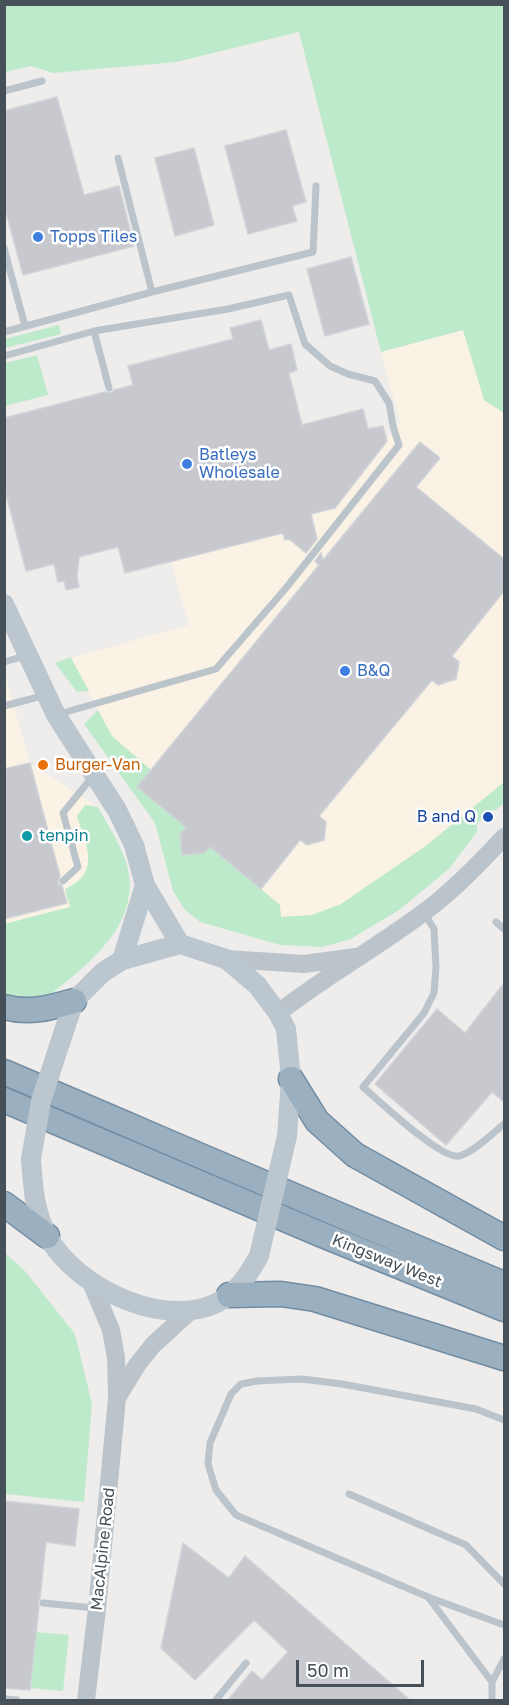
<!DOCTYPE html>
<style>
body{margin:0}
#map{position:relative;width:509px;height:1705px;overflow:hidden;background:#efecec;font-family:"Golos Text",sans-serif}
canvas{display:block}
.frame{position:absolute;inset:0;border:6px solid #465058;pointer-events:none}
.scale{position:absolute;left:296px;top:1660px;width:128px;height:27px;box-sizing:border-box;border:3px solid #465058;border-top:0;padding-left:8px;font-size:18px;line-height:21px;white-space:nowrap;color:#465058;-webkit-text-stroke:4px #fff;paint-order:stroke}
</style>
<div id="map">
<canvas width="509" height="1705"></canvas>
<div class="frame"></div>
<div class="scale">50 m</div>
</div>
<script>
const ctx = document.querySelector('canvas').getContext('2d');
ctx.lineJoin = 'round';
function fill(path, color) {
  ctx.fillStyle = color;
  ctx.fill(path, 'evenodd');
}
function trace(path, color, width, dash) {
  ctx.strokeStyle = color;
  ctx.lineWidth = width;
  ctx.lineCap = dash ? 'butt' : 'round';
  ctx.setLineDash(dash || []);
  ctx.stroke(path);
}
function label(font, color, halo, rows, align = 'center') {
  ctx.font = font + ' "Golos Text",sans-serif';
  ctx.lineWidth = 5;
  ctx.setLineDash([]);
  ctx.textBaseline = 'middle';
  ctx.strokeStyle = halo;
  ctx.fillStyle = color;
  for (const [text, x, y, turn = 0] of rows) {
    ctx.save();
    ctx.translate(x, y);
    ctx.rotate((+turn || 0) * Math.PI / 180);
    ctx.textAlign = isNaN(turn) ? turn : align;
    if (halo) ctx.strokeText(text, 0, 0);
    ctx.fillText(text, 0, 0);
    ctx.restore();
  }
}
fill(new Path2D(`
 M464 330 484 399 504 413V803L496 810 489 811 477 824V832L449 869 399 910 352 939 322 947 280 945 200 922 185 910 173 891 155 823 84 724 98 710 71 658 189 625 171 562 283 533 301 548 316 532 311 514 340 506 338 496 346 494 400 422 381 352Z
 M4 671 30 763 98 807 118 843 129 873 130 899 124 915 106 945 72 977 5 1000Z`), '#f9f2e5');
fill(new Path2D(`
 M4 5H504V413L484 400 463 330 381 352 299 32 176 62 53 73 31 66 5 72Z
 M59 325 61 334 5 348V339Z
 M37 355 48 395 5 406V363Z
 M71 657V658L89 691 77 692 55 663Z
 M98 710 112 736 151 770 137 787 186 827 180 834 182 855 204 853 210 847 280 905 281 917 312 915 341 904 427 845 504 782V803L496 810 489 811 477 824V832L449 869 399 910 351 939 322 947 280 945 200 922 185 910 173 891 155 823 84 724Z
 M85 805 98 807C109 828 125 850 129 874 137 928 86 966 49 996L41 1001 5 1000 4 924 70 907 65 889C102 872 86 846 77 816Z
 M4 1252 25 1271 75 1334 92 1404 84 1502 5 1494Z
 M36 1632 69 1635 63 1691 31 1688Z`), '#bdeacb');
const building = new Path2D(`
 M57 97 84 195 119 186 134 246 23 275 4 205V111Z
 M286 130 306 202 292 206 297 221 248 234 225 146Z
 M194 148 214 225 175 236 155 158Z
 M351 257 369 324 325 336 307 269Z
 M261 320 269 350 291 344 297 370 289 373 302 425 363 409 368 429 383 426 387 441 335 508 311 514 317 539 306 553 289 539 285 540 283 533 125 573 118 547 79 557 77 577 79 587 66 590 64 581 58 582 54 564 26 571 4 486V418L105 392 111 393 114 390 133 385 128 366 233 339 230 328Z
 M420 442 440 458 416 487 504 559V591L452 656 459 662 456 679 438 685 432 680 319 816 326 822 324 840 307 845 300 840 261 889 210 847 204 853 182 855 180 834 186 827 137 787 319 565 315 561 321 553 323 560Z
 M30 763 60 876 58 883 62 886 67 903 4 919V769Z
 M504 983V1102L492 1092 446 1145 375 1084 437 1009 465 1033Z
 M4 1501 79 1509 75 1546 46 1542 40 1599 38 1602 39 1607 30 1690 4 1688Z
 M183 1543 229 1578 245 1556 411 1701H227L252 1671 262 1680 288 1652 254 1620 195 1680 161 1648Z`);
fill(building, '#c7c9ce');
trace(building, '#d0d3d7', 1.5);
const trunk = new Path2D(`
 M4 1007C30 1014 49 1008 74 1001
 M4 1072C171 1143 337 1215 504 1284
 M291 1079 317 1121 355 1155 504 1238
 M4 1100 320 1234 504 1309
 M4 1204 47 1236
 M229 1295 281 1294 315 1299 504 1358`);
trace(trunk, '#728da3', 27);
trace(new Path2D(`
 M4 91 42 81
 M118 158 152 292
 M4 248 25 326
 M94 331 109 388
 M4 332 152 292 313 252 316 186
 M4 356 94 331 228 309 289 295 305 344 330 366 348 374 375 381 389 403 393 426 399 445 286 588 216 669 59 714
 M4 662 25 656
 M4 706 46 695
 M63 881 78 867 63 813 93 776
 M424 913 434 929 436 967 434 993 424 1013 363 1087C379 1101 441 1160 459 1156 473 1153 493 1133 504 1124
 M496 922 504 929
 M504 1420 476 1409 342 1384 302 1379 257 1381 241 1384 231 1394 210 1443 208 1464 216 1490 236 1515 428 1597 504 1625
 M349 1494 466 1545 504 1584
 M428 1597 492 1682
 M43 1603 95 1608
 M4 1699 17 1700
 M216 1700 246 1663
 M492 1700V1682L504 1659`), '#bbc4ca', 7);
trace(new Path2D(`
 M226 959 304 964 356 957
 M278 1013C324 977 376 948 423 913 453 891 479 864 504 837
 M117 1398 137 1365 153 1345 190 1311
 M86 1700 97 1609 117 1398 116 1358 111 1330 91 1282`), '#bbc4ca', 18);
trace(new Path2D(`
 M4 604 56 715 117 810 134 845 145 885 180 944
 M122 960 145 885
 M60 1043 74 1001 102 973 122 960 180 944 226 959 257 985 278 1013 286 1029 291 1079 287 1136
 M31 1159C33 1185 34 1211 47 1235 75 1289 174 1336 228 1296 242 1285 251 1270 259 1256`), '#bbc6cf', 20);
trace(trunk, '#9ab0c0', 24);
trace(new Path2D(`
 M31 1159 41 1101 60 1043
 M259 1256 287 1136`), '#bbc6cf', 20);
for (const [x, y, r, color] of [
 [38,237,6,"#3f7fe0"],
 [187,464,6,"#3f7fe0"],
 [345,671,6,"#3f7fe0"],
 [43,765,6,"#e8710a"],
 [488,817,6,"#1a4fb4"],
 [27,836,6,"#0f9aa8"]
]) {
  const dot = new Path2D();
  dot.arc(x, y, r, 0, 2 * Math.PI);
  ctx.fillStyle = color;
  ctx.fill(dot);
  trace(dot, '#fff', 2);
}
label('16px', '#366cbe', '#fff', [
 ["Topps Tiles",50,237],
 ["Batleys",199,455],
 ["Wholesale",199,473],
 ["B&Q",357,671]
], 'left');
label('16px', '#c56008', '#fff', [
 ["Burger-Van",55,765]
], 'left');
label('16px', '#164399', '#fff', [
 ["B and Q",476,817]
], 'right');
label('16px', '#0d838f', '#fff', [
 ["tenpin",39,836]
], 'left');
label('16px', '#465058', '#fff', [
 ["Kingsway West",387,1261,22],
 ["MacAlpine Road",103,1549,-84]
]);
</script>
